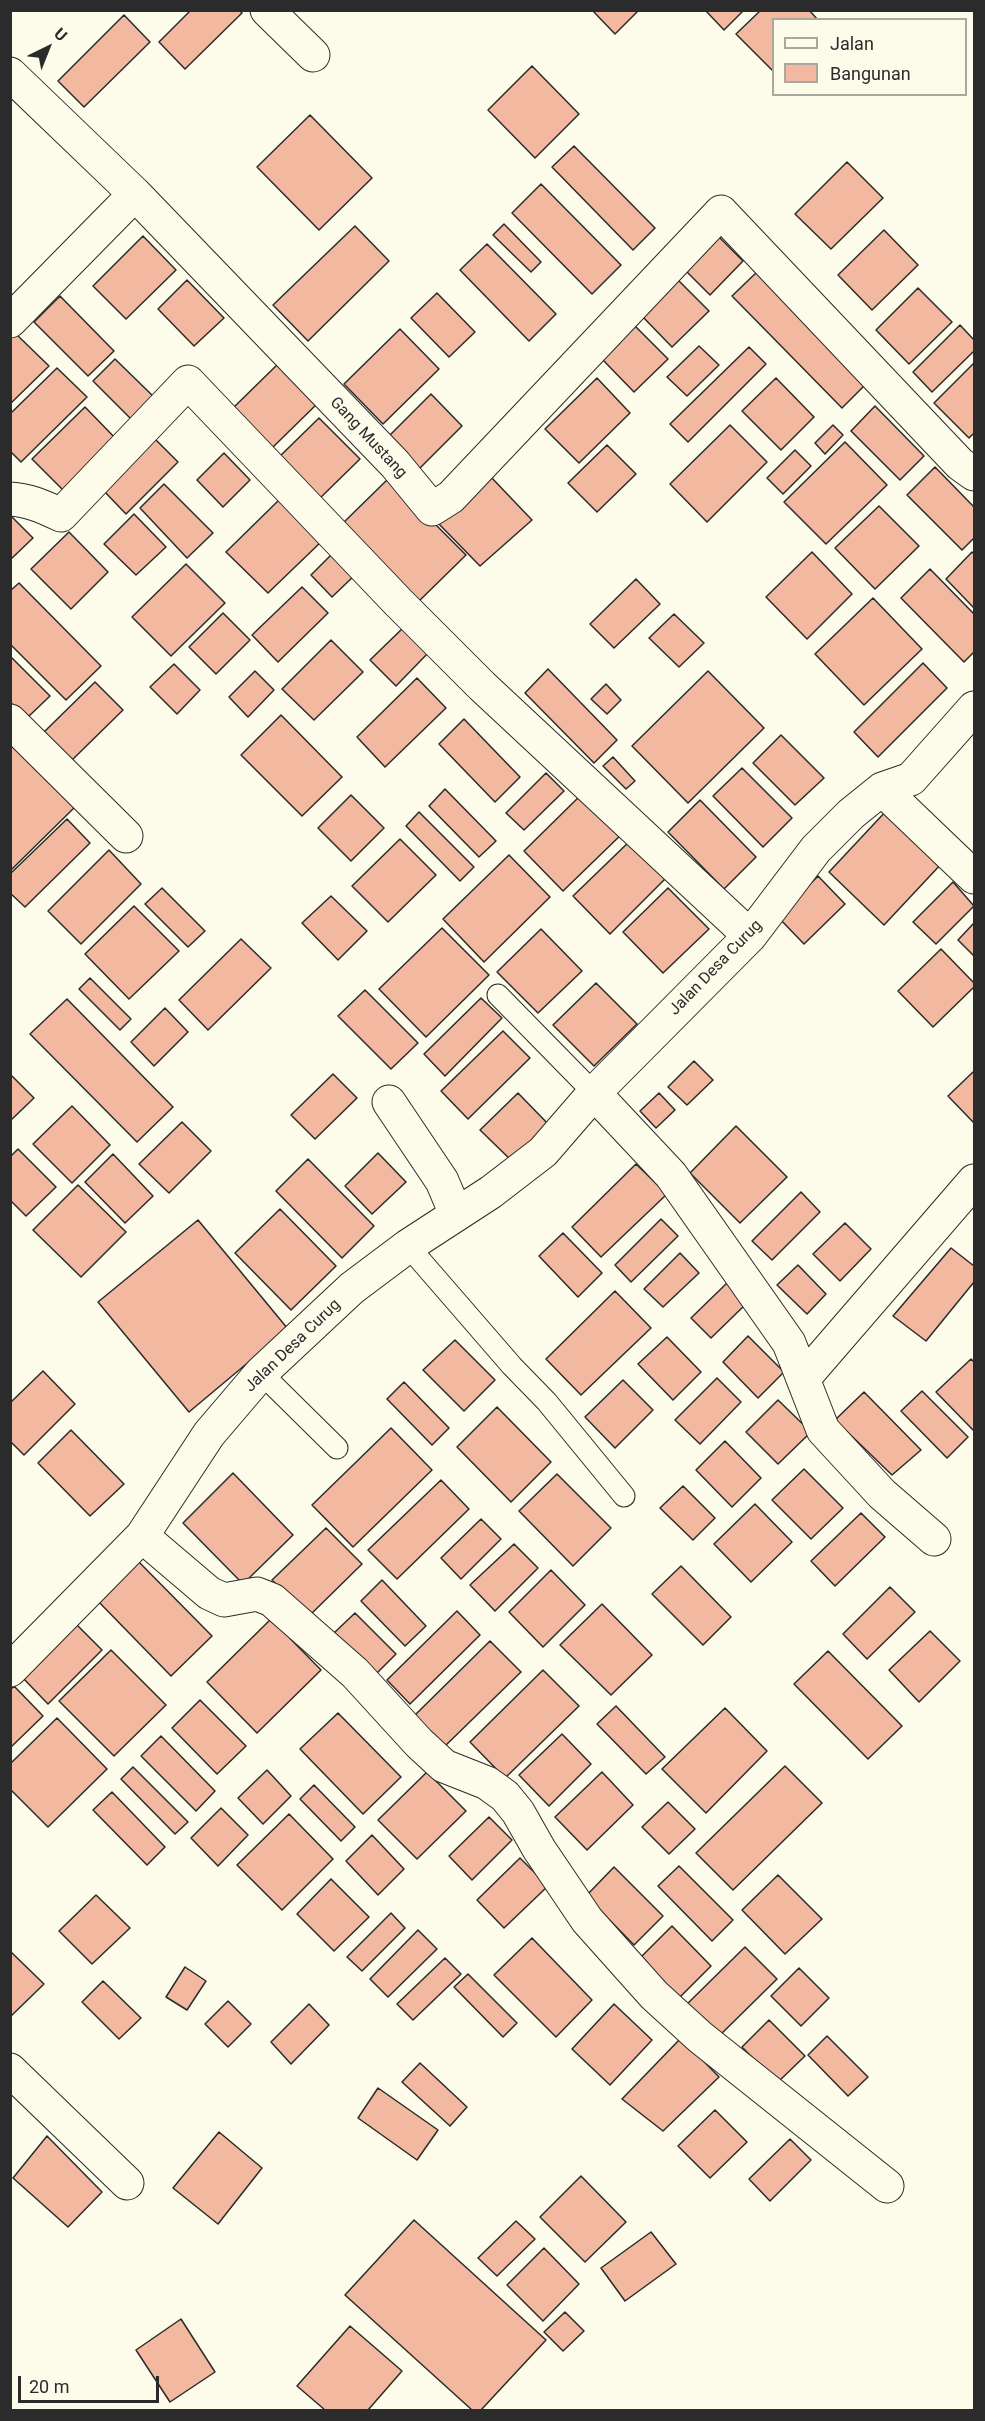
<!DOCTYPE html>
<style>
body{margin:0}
#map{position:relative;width:985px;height:2421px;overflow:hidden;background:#fdfbea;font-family:Roboto,sans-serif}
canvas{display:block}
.frame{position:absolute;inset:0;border:12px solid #2b2b2b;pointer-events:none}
.legend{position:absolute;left:772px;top:18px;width:195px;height:78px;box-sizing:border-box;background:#fdfbea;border:2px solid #a9a89e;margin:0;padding:8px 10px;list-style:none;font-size:18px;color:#2b2b2b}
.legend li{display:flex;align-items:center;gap:12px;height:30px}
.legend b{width:30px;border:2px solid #a9a89e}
.north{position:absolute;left:18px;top:18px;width:60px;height:60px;-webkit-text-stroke:4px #fdfbea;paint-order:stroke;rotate:43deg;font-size:16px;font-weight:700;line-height:24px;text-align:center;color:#2b2b2b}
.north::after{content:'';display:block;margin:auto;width:21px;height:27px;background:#2b2b2b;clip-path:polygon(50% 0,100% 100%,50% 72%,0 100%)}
.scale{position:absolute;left:18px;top:2376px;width:141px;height:27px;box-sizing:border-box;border:3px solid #2b2b2b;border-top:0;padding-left:8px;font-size:18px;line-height:21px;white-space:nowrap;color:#2b2b2b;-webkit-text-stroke:4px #fdfbea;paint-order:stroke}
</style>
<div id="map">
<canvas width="985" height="2421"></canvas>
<div class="frame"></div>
<ul class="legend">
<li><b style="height:8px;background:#fdfbea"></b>Jalan</li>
<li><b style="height:16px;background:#f2b8a0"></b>Bangunan</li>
</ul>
<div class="north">U</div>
<div class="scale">20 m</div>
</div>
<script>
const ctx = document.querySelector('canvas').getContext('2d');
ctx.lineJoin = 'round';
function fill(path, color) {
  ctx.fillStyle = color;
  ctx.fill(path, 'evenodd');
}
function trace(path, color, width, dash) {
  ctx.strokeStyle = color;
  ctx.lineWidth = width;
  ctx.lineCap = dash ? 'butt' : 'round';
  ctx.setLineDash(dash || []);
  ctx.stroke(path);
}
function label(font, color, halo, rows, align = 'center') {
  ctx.font = font + ' Roboto,sans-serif';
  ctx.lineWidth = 4.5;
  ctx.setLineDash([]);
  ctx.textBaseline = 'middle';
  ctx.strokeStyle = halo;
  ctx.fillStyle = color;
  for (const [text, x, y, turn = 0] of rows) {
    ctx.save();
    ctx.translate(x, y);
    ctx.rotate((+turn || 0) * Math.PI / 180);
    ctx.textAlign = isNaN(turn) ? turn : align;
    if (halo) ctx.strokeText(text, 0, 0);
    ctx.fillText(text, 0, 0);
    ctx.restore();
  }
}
const building = new Path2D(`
 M191 10H239L242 13 185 69 159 42Z
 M592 10H639L615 34Z
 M705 10H744L724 30Z
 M761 10H809L818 20H774L773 71 736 34Z
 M124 15 150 42 84 107 58 81Z
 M532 66 579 114 535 158 488 110Z
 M310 115 372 178 319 230 257 167Z
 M574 146 655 228 633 250 552 167Z
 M847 162 883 198 831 249 795 214Z
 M541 184 621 265 592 294 512 213Z
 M504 224 541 262 531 272 493 235Z
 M355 226 389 261 308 341 273 305Z
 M884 230 918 265 872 310 838 275Z
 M714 232 743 261 710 295 680 265Z
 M143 236 176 270 126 319 93 286Z
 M487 244 556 314 529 341 460 270Z
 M758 271 868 382 842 408 732 296Z
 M677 279 709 311 672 347 640 314Z
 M187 280 224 318 194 346 158 309Z
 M918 288 952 322 909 364 876 330Z
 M437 293 475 332 449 357 411 318Z
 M60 296 114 351 88 376 34 322Z
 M634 325 668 359 634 392 602 359Z
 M960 325 974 340V351L932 392 913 372Z
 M400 329 439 369 383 424 344 384Z
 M15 333 49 366 10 404V337Z
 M699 346 719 365 687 396 667 377Z
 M749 347 766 364 688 442 670 424Z
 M115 359 155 398 132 420 93 381Z
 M281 361 320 401 270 450 231 410Z
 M974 363V433L969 438 934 403Z
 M57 368 87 397 21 462 10 451V414Z
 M597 378 630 413 579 463 545 429Z
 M776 378 814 417 781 450 742 411Z
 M431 394 462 426 416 472 385 440Z
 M875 406 924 456 900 480 851 431Z
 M85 407 120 443 67 494 32 459Z
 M319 418 360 459 316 502 275 461Z
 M730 425 767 462 707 522 670 484Z
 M833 425 843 435 825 454 815 443Z
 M154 438 178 462 126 514 102 489Z
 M845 442 887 485 826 544 784 502Z
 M607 445 636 474 597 512 568 483Z
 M795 450 811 466 783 494 767 478Z
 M224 453 250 480 223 507 197 480Z
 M935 467 974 507V538L962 550 907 495Z
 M489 475 532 520 480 566 438 523Z
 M389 478 466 555 416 604 340 526Z
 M164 484 213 533 187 558 140 508Z
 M281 498 323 540 268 593 226 552Z
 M879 506 919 546 875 589 835 548Z
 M134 514 166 547 136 575 104 544Z
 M10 515 33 538 10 560Z
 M69 532 108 572 71 609 31 569Z
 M336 550 357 573 332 597 311 575Z
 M812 552 852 594 807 639 766 597Z
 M972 552 974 554V608L946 579Z
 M186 564 225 603 171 656 132 617Z
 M930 569 974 614V652L964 662 901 598Z
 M636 579 660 604 614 648 590 624Z
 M19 583 101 666 66 700 10 644V591Z
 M302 587 328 613 278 662 252 635Z
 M873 598 922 649 864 705 815 654Z
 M223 613 250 640 216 674 189 647Z
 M674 614 704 643 679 667 649 638Z
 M404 627 429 652 396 686 370 660Z
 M331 640 363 672 314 720 282 689Z
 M10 656 50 696 27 718 10 702Z
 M923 663 947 688 878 757 854 732Z
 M174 664 200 690 177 714 150 687Z
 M548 669 617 740 594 763 525 693Z
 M255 671 274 690 248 717 229 697Z
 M708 671 764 728 688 803 632 746Z
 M417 678 446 708 385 767 357 737Z
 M95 682 123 710 70 762 42 734Z
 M606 684 621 700 607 714 591 699Z
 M281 715 342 777 302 816 241 755Z
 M464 719 520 777 495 802 439 744Z
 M781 735 824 778 795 805 753 763Z
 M10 736 78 804 10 871Z
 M613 757 635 781 626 789 603 766Z
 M742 768 792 818 763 847 713 796Z
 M546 773 564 791 524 830 506 813Z
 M445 789 496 841 479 857 429 806Z
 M586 790 626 830 563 891 524 851Z
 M351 795 384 828 351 861 318 828Z
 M700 800 756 857 724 889 668 832Z
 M888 809 943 862 884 925 829 872Z
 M419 812 474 867 460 881 406 826Z
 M67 819 90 843 25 907 10 893V874Z
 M633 838 669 875 610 934 573 896Z
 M400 839 436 875 388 922 352 886Z
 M109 850 141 884 81 944 48 911Z
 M509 855 550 897 484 962 443 919Z
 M818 876 845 904 804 944 778 917Z
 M953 882 974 906 936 944 913 922Z
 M162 888 205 931 188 947 145 904Z
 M668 888 709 929 663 973 623 932Z
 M331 896 367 931 338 960 302 923Z
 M134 906 179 951 129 999 85 954Z
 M974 923V956L958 940Z
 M442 928 489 975 426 1037 379 989Z
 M541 929 582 971 538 1013 497 972Z
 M241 939 271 968 208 1030 179 1000Z
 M941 949 974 983V987L933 1027 898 991Z
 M90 978 131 1019 120 1030 79 989Z
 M596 983 637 1024 594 1066 553 1025Z
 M365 990 418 1043 391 1069 338 1016Z
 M481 998 502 1018 445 1076 424 1054Z
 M67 999 173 1107 137 1142 30 1034Z
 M165 1008 188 1032 154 1066 131 1042Z
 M503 1031 530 1058 468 1119 441 1091Z
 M694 1061 713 1080 687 1105 668 1087Z
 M973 1072 974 1073V1123L948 1096Z
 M10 1074 34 1098 10 1121Z
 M333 1074 357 1098 315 1139 291 1115Z
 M518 1093 552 1128 515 1164 480 1130Z
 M659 1093 675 1110 656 1128 640 1111Z
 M72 1106 110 1145 72 1183 33 1144Z
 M182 1122 211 1151 169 1193 139 1164Z
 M736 1126 787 1177 740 1223 690 1173Z
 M18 1149 56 1187 26 1216 10 1200V1157Z
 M378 1153 406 1182 372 1214 345 1186Z
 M113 1154 153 1196 125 1223 85 1182Z
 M308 1159 374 1226 342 1258 276 1191Z
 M636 1164 667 1194 601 1257 572 1227Z
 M78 1185 126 1232 81 1277 33 1230Z
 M801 1192 820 1212 772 1260 752 1241Z
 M280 1209 336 1266 291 1310 235 1253Z
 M661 1219 678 1236 631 1282 615 1265Z
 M198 1220 288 1329 189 1412 98 1302Z
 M845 1223 871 1249 840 1281 813 1254Z
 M563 1233 602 1273 578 1297 539 1256Z
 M951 1248 974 1266V1282L926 1341 893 1316Z
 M680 1253 699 1273 663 1307 644 1289Z
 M798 1265 826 1294 807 1314 777 1285Z
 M727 1283 747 1303 711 1338 691 1318Z
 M615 1291 651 1328 581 1395 546 1359Z
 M748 1336 784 1372 758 1398 723 1362Z
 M667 1337 701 1372 673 1400 638 1364Z
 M455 1340 495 1380 464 1411 423 1370Z
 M971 1359 974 1362V1431L936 1392Z
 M43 1371 75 1404 24 1455 10 1441V1403Z
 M717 1378 741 1402 700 1444 675 1420Z
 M623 1380 653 1410 615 1448 585 1417Z
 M404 1382 449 1428 432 1445 387 1399Z
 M922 1391 968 1437 947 1458 901 1411Z
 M864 1392 921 1450 892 1475 835 1420Z
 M778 1400 811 1432 778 1464 746 1432Z
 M497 1407 551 1462 511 1502 457 1447Z
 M391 1428 432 1470 353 1547 312 1505Z
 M71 1430 124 1484 90 1516 38 1463Z
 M725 1441 761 1478 732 1507 696 1470Z
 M804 1469 843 1508 811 1539 772 1500Z
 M233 1473 293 1535 243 1584 183 1523Z
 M557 1474 611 1528 573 1566 519 1511Z
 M441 1480 469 1509 397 1579 368 1550Z
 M683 1486 715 1518 693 1540 660 1508Z
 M755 1504 792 1542 751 1582 714 1544Z
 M861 1513 885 1537 835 1586 811 1561Z
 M481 1519 501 1539 461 1579 441 1558Z
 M326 1528 362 1564 308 1617 272 1580Z
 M514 1544 538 1568 495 1611 470 1585Z
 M134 1557 212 1636 171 1676 94 1597Z
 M681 1566 731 1617 703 1645 652 1594Z
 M551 1570 585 1605 543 1647 509 1612Z
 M382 1580 426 1626 405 1646 361 1601Z
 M890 1587 915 1612 867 1659 843 1634Z
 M602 1604 652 1655 611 1695 560 1645Z
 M457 1611 480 1635 410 1704 387 1680Z
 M355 1613 396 1654 375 1675 334 1633Z
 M271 1619 321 1670 257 1733 207 1682Z
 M76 1624 102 1650 48 1704 21 1676Z
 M930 1631 960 1661 919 1702 889 1670Z
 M490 1641 521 1672 444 1747 414 1716Z
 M111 1650 166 1705 114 1756 59 1701Z
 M828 1651 902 1726 868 1759 794 1684Z
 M543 1670 579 1706 505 1778 470 1742Z
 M14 1686 43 1716 10 1748V1690Z
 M200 1700 246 1746 217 1774 172 1728Z
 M616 1706 665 1757 646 1774 597 1724Z
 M725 1708 767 1751 706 1813 662 1769Z
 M338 1713 401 1777 363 1814 300 1749Z
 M57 1718 107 1769 48 1827 10 1789V1764Z
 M562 1734 591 1764 549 1806 519 1775Z
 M161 1736 215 1791 196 1811 141 1756Z
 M785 1766 822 1803 733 1890 696 1853Z
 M133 1767 188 1822 175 1834 121 1779Z
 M267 1770 291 1796 263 1824 238 1798Z
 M427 1772 466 1811 417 1859 378 1820Z
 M602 1772 633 1805 587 1850 555 1817Z
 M314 1785 355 1827 341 1841 300 1799Z
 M112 1792 165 1847 147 1865 93 1810Z
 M668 1802 695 1829 669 1854 642 1827Z
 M221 1808 248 1835 218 1866 191 1838Z
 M289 1814 333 1859 282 1910 237 1865Z
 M489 1817 512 1840 472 1880 449 1856Z
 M372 1835 404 1869 378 1895 346 1861Z
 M520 1858 548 1886 504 1928 477 1900Z
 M679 1866 733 1920 712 1941 658 1886Z
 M614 1867 663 1916 634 1945 586 1896Z
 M778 1875 822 1919 785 1954 742 1910Z
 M331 1879 369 1917 334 1951 297 1914Z
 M96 1895 130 1928 92 1964 59 1931Z
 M391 1913 405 1928 362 1971 347 1957Z
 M672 1926 711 1966 671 2006 632 1966Z
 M418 1930 437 1949 388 1997 370 1979Z
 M532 1938 592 2000 556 2037 494 1975Z
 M745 1947 777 1979 714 2041 682 2009Z
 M10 1951 44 1984 10 2017Z
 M445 1958 461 1974 413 2020 397 2004Z
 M185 1967 206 1981 187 2010 166 1997Z
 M799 1968 829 1998 801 2026 771 1996Z
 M468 1974 517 2023 503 2037 454 1987Z
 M103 1981 141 2018 119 2039 82 2002Z
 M228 2001 251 2024 228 2047 205 2024Z
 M309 2004 329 2025 291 2064 271 2042Z
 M614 2004 652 2040 610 2085 572 2049Z
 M769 2020 805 2056 777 2083 742 2047Z
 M827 2036 868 2077 848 2096 808 2055Z
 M681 2038 719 2077 663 2131 622 2099Z
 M420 2063 467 2107 450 2126 402 2082Z
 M378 2088 438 2130 417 2160 358 2118Z
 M715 2110 747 2142 710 2178 678 2146Z
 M219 2132 262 2168 218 2224 173 2188Z
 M47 2136 102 2192 68 2227 13 2178Z
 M790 2139 811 2160 770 2201 749 2179Z
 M581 2176 626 2222 585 2262 540 2217Z
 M414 2220 546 2340 481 2410H472L345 2295Z
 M516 2221 535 2239 497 2276 478 2258Z
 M651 2232 676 2264 625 2301 601 2268Z
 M544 2248 579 2284 543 2321 507 2285Z
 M565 2312 584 2331 563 2351 544 2332Z
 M181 2319 215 2372 170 2402 136 2350Z
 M350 2326 402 2371 368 2410H325L297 2386Z`);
fill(building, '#f2b8a0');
trace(building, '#2b2b2b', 1.5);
const service = new Path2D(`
 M498 995 594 1093
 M408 1246 512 1366 547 1402 624 1496
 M261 1373 337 1448`);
const minor = new Path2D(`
 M267 10 313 55
 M10 74 135 194 395 464 432 509 451 497 721 212 960 464 974 474
 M10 321 135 194
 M10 499C29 500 44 507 61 515L188 382 398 602 482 686 750 936
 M10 721 126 836
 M882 789 974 877
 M594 1093 671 1175 789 1343 823 1430 882 1494 934 1539
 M389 1102 442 1181 456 1214
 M803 1379 974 1181
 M142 1536 209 1593 224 1600 257 1594 272 1600 355 1673 419 1743 444 1766 487 1783 505 1796 518 1812 539 1849 587 1920 654 1995 700 2037 887 2186
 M10 1670 142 1536 209 1434 261 1373 352 1288 408 1246 491 1192 543 1152 594 1093 750 936 816 849 851 814 882 789 911 779 974 708
 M10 2070 127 2183`);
trace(service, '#2b2b2b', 23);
trace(minor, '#2b2b2b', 35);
trace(service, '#fdfbea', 21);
trace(minor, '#fdfbea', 33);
label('16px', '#2b2b2b', '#fdfbea', [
 ["Gang Mustang",368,438,47],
 ["Jalan Desa Curug",716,968,-46],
 ["Jalan Desa Curug",293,1346,-44]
]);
</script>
